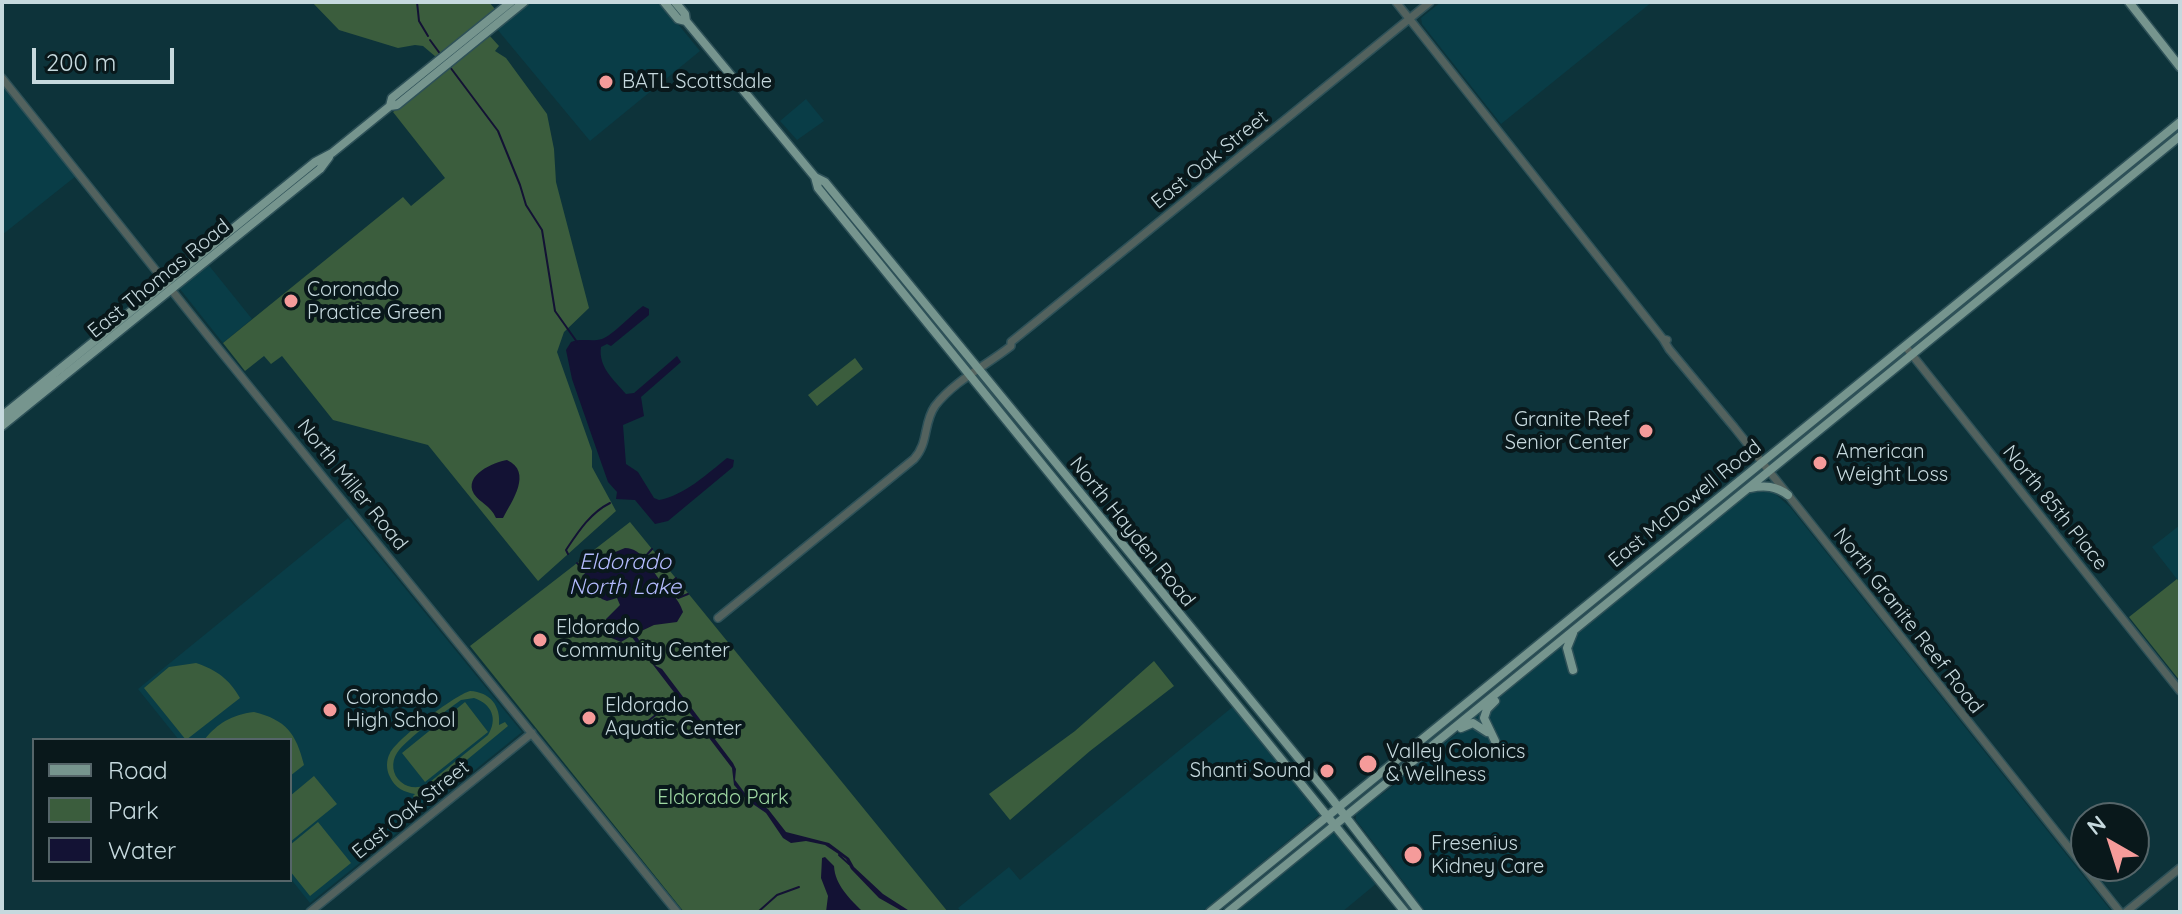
<!DOCTYPE html>
<style>
body{margin:0}
#map{position:relative;width:2182px;height:914px;overflow:hidden;background:#0d333a;font-family:Quicksand,sans-serif}
canvas{display:block}
.frame{position:absolute;inset:0;border:4px solid #c6d9de;pointer-events:none}
.legend{position:absolute;left:32px;top:738px;width:260px;height:144px;box-sizing:border-box;background:#09181b;border:2px solid #556569;margin:0;padding:10px 14px;list-style:none;font-size:24px;color:#c6d9de}
.legend li{display:flex;align-items:center;gap:16px;height:40px}
.legend b{width:40px;border:2px solid #556569}
.north{position:absolute;left:2070px;top:802px;width:80px;height:80px;box-sizing:border-box;background:#09181b;border:2px solid #556569;border-radius:50%;rotate:321deg;font-size:22px;font-weight:700;line-height:32px;text-align:center;color:#c6d9de}
.north::after{content:'';display:block;margin:auto;width:28px;height:36px;background:#f59b9a;clip-path:polygon(50% 0,100% 100%,50% 72%,0 100%)}
.scale{position:absolute;left:32px;top:48px;width:142px;height:36px;box-sizing:border-box;border:4px solid #c6d9de;border-top:0;padding-left:10px;font-size:24px;line-height:28px;white-space:nowrap;color:#c6d9de;-webkit-text-stroke:6px #09181b;paint-order:stroke}
</style>
<div id="map">
<canvas width="2182" height="914"></canvas>
<div class="frame"></div>
<ul class="legend">
<li><b style="height:10px;background:#76958e"></b>Road</li>
<li><b style="height:22px;background:#3b5d3d"></b>Park</li>
<li><b style="height:22px;background:#131234"></b>Water</li>
</ul>
<div class="north">N</div>
<div class="scale">200 m</div>
</div>
<script>
const ctx = document.querySelector('canvas').getContext('2d');
ctx.lineJoin = 'round';
function fill(path, color) {
  ctx.fillStyle = color;
  ctx.fill(path, 'evenodd');
}
function trace(path, color, width, dash) {
  ctx.strokeStyle = color;
  ctx.lineWidth = width;
  ctx.lineCap = dash ? 'butt' : 'round';
  ctx.setLineDash(dash || []);
  ctx.stroke(path);
}
function label(font, color, halo, rows, align = 'center') {
  ctx.font = font + ' Quicksand,sans-serif';
  ctx.lineWidth = 8;
  ctx.setLineDash([]);
  ctx.textBaseline = 'middle';
  ctx.strokeStyle = halo;
  ctx.fillStyle = color;
  for (const [text, x, y, turn = 0] of rows) {
    ctx.save();
    ctx.translate(x, y);
    ctx.rotate((+turn || 0) * Math.PI / 180);
    ctx.textAlign = isNaN(turn) ? turn : align;
    if (halo) ctx.strokeText(text, 0, 0);
    ctx.fillText(text, 0, 0);
    ctx.restore();
  }
}
fill(new Path2D(`
 M531 2H660L700 51 590 141 497 29Z
 M1441 2H1652L1501 124 1422 24 1421 18Z
 M2 86 76 176 2 235Z
 M806 99 824 121 797 140 780 121Z
 M207 263 252 319 223 343 180 289 181 284Z
 M1755 490H1771L1790 507 2112 912H1423L1409 889 1356 820V814L1402 779 1410 770 1467 726 1471 720 1547 659 1560 646 1744 496Z
 M348 518 522 732 310 903 290 878V740H179L138 689Z
 M2180 525V583L2152 547Z
 M1235 705 1319 812V815L1202 912H961L958 908 1009 867 1020 880Z
 M1333 833 1337 834 1377 883 1342 912H1236Z`), '#093d47');
fill(new Path2D(`
 M312 2H489L495 9 436 57 423 46 415 45 398 48 339 30Z
 M489 35 499 46 495 51 506 58 547 114 554 149 556 182 589 308 564 332 557 352 592 451V467L616 511 538 581 428 445 333 420 282 356 271 364 264 356 245 371 223 343 403 197 411 206 445 178 393 112Z
 M855 358 863 369 817 406 808 395Z
 M630 522 948 912H684L470 646Z
 M2177 579 2180 583V681L2129 617Z
 M1154 661 1174 686 1090 751 1010 820 989 794 1075 731Z
 M196 663C217 670 229 679 240 698L186 740 144 688 169 667Z
 M470 691C490 692 501 706 499 725L505 722 508 726 417 801 413 796 415 794C404 792 395 788 390 777 386 770 386 760 390 753 398 738 455 695 470 691ZM474 698C492 704 498 719 488 735L425 786C416 788 408 788 401 782 392 775 391 762 397 753 407 738 446 711 461 700Z
 M465 702 488 732 425 782 402 753Z
 M254 712C286 720 296 733 304 765L290 776V740H204C218 723 231 715 254 712Z
 M314 776 337 804 290 842V796Z
 M318 822 351 863 310 896 290 871V845Z`), '#3b5d3d');
fill(new Path2D(`
 M643 306 649 309V315L611 346 607 344 601 347C598 367 614 380 626 394L634 393 677 356 681 362 641 397 644 416 623 425 626 464 638 472 654 498 659 500C685 495 707 474 727 458L734 460 733 467 668 521 655 524 635 500 616 499 617 492 608 482 602 465 572 379 566 350 571 342C581 338 593 342 602 339 613 335 632 314 643 306Z
 M507 460C533 472 512 501 503 518H496C490 505 480 503 474 494 463 475 494 462 507 460Z
 M625 548C643 548 650 569 661 581 670 593 678 597 683 612L677 622 654 625 635 634 656 666 662 669 733 763 736 769 735 780 747 796 768 809 786 832 829 843 849 858 854 867 883 894 911 912 902 911 879 898 851 869 846 859 825 845 806 841 791 843 783 838 766 813 747 800 734 785 732 768 631 636 621 642 609 637 606 619 620 605 617 598 607 601C594 597 589 586 582 576L603 557Z
 M825 857 834 866C835 885 850 899 863 912H826L828 896 821 878 822 858Z`), '#131234');
trace(new Path2D(`
 M417 2 419 21 428 36
 M430 40 441 55
 M450 67 498 131 520 185 526 205 542 230 555 311 577 342
 M568 554 566 550C578 532 590 513 610 503
 M644 558 652 549
 M577 563 584 572
 M666 587 676 578
 M678 598 688 594
 M637 730 677 698
 M839 855 849 864
 M758 912 777 895 799 887`), '#131234', 2);
const minor = new Path2D(`
 M1396 2 1663 339 1667 340
 M2 78 209 337 677 912
 M1663 339 1669 349 1734 427 2120 912
 M1905 346 2180 691
 M718 618 914 459C929 443 923 423 935 406 954 381 987 365 1011 346V342L1042 317 1430 2
 M310 912 532 733
 M2126 912 2180 868`);
const major = new Path2D(`
 M664 2 678 19 686 21
 M675 2 685 14 686 21 815 177 825 182 1332 799 1419 912
 M2129 2 2180 67
 M390 106 392 98 511 2
 M815 177 818 188 1405 912
 M2 416 315 162 332 153 390 106 397 105 524 2
 M2 426 320 169 329 157
 M1750 488C1765 485 1776 486 1788 495
 M1573 633 1567 648 1573 670
 M1461 728 1473 723 1487 732
 M1495 741 1484 718 1487 709 1495 701
 M1210 912 2180 122
 M1228 912 2180 136`);
trace(minor, '#2e5158', 10);
trace(major, '#2e5158', 11);
trace(minor, '#53625e', 7);
trace(major, '#76958e', 8);
for (const [x, y, r, color] of [
 [606,82,8,"#f59b9a"],
 [291,301,8,"#f59b9a"],
 [1646,431,8,"#f59b9a"],
 [1820,463,8,"#f59b9a"],
 [540,640,8,"#f59b9a"],
 [330,710,8,"#f59b9a"],
 [589,718,8,"#f59b9a"],
 [1368,764,10,"#f59b9a"],
 [1327,771,8,"#f59b9a"],
 [1413,855,10,"#f59b9a"]
]) {
  const dot = new Path2D();
  dot.arc(x, y, r, 0, 2 * Math.PI);
  ctx.fillStyle = color;
  ctx.fill(dot);
  trace(dot, '#09181b', 3);
}
label('20px', '#c6d9de', '#09181b', [
 ["BATL Scottsdale",622,82],
 ["Coronado",307,290],
 ["Practice Green",307,313],
 ["Granite Reef",1630,420,"right"],
 ["Senior Center",1630,443,"right"],
 ["American",1836,452],
 ["Weight Loss",1836,475],
 ["Eldorado",556,628],
 ["Community Center",556,651],
 ["Coronado",346,698],
 ["High School",346,721],
 ["Eldorado",605,706],
 ["Aquatic Center",605,729],
 ["Valley Colonics",1386,752],
 ["& Wellness",1386,775],
 ["Shanti Sound",1311,771,"right"],
 ["Fresenius",1431,844],
 ["Kidney Care",1431,867]
], 'left');
label('20px', '#c6d9de', '#09181b', [
 ["East Oak Street",1210,160,-39],
 ["East Thomas Road",159,279,-39],
 ["North Miller Road",352,485,51],
 ["East McDowell Road",1685,504,-39],
 ["North 85th Place",2055,508,51],
 ["North Hayden Road",1132,532,51],
 ["North Granite Reef Road",1908,621,52],
 ["East Oak Street",411,810,-39]
]);
label('20px', '#9fd9a3', '#09181b', [
 ["Eldorado Park",723,798]
]);
label('italic 22px', '#b3bafd', '#09181b', [
 ["Eldorado",625,562],
 ["North Lake",625,587]
]);
</script>
